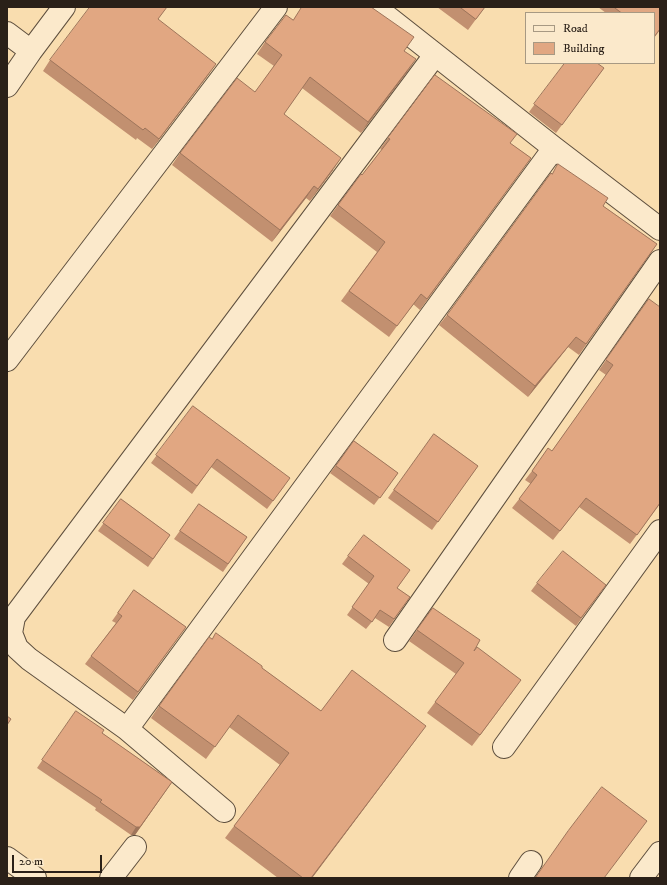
<!DOCTYPE html>
<style>
body{margin:0}
#map{position:relative;width:667px;height:885px;overflow:hidden;background:#f9ddaf;font-family:"IM FELL DW Pica",serif}
canvas{display:block}
.frame{position:absolute;inset:0;border:8px solid #2a2018;pointer-events:none}
.legend{position:absolute;left:525px;top:12px;width:130px;height:52px;box-sizing:border-box;background:#fbe9cb;border:1px solid #a79983;margin:0;padding:5px 7px;list-style:none;font-size:12px;color:#2a2018}
.legend li{display:flex;align-items:center;gap:8px;height:20px}
.legend b{width:20px;border:1px solid #a79983}
.scale{position:absolute;left:12px;top:855px;width:90px;height:18px;box-sizing:border-box;border:2px solid #2a2018;border-top:0;padding-left:5px;font-size:12px;line-height:14px;white-space:nowrap;color:#2a2018;-webkit-text-stroke:3px #fbe9cb;paint-order:stroke}
</style>
<div id="map">
<canvas width="667" height="885"></canvas>
<div class="frame"></div>
<ul class="legend">
<li><b style="height:5px;background:#fbe9cb"></b>Road</li>
<li><b style="height:11px;background:#e1a782"></b>Building</li>
</ul>
<div class="scale">20 m</div>
</div>
<script>
const ctx = document.querySelector('canvas').getContext('2d');
ctx.lineJoin = 'round';
function trace(path, color, width, dash) {
  ctx.strokeStyle = color;
  ctx.lineWidth = width;
  ctx.lineCap = dash ? 'butt' : 'round';
  ctx.setLineDash(dash || []);
  ctx.stroke(path);
}
function fill(path, color) {
  ctx.fillStyle = color;
  ctx.fill(path, 'evenodd');
}
const minor = new Path2D(`
 M375 7 554 148 660 229
 M7 33 31 51 64 7
 M7 86 31 51
 M7 360 276 7
 M395 640 660 261
 M127 729 554 148
 M504 747 660 531
 M224 811 127 729 29 659 17 648 11 633 14 617 435 55
 M7 858 35 878
 M111 878 135 847
 M520 878 531 862
 M641 878 660 853`);
trace(minor, '#5e4f3e', 24);
trace(minor, '#fbe9cb', 22);
fill(new Path2D(`
 M437 7H485L468 30Z
 M598 7H660V30L654 38V13H606Z
 M158 19 209 74 152 149 137 138 136 140 43 71 50 60Z
 M293 20 404 51 408 71 361 133 302 88 284 114 333 170 310 201 306 198 272 242 172 165 180 153 255 92 274 66 257 54 265 42Z
 M565 63 604 68 556 133 529 112Z
 M388 138 510 143 531 158 420 310 413 304 389 337 341 301 377 252 330 216 338 205 382 150 380 149Z
 M603 206 657 244 579 355 568 347 528 397 439 325 447 315Z
 M649 299 660 504 630 544 579 507 553 540 512 508 531 484 525 480 532 471 552 451 606 375 599 370Z
 M193 406 285 485 267 509 211 467 192 494 151 463Z
 M434 434 478 466 432 530 388 498Z
 M354 441 398 473 374 505 330 473Z
 M121 499 170 535 148 567 98 531Z
 M199 504 247 537 223 572 174 539Z
 M348 556 410 570 397 588 410 597 389 627 375 618 366 629 347 615 369 584 342 564Z
 M537 583 606 585 576 626 531 591Z
 M134 590 186 627 133 700 85 664 116 623 112 621Z
 M433 608 474 651 513 691 472 746 427 713 456 674 409 641Z
 M262 668 321 711 417 738 312 878H278L225 838 280 765 229 727 206 759 151 718 159 706Z
 M76 711 102 733 172 782 135 835H131L95 810 96 808 37 768Z`), '#c29070');
fill(new Path2D(`
 M416 59 408 71 361 133 368 122Z
 M216 64 209 74 152 149 159 139Z
 M341 158 333 170 310 201 318 189Z
 M314 186 306 198 272 242 280 230Z
 M421 294 413 304 389 337 397 326Z
 M576 337 528 397 535 386Z
 M521 680 513 691 472 746 480 735Z
 M426 726 312 878H311Z
 M172 782 135 835H131L136 827Z`), '#9e755b');
const building = new Path2D(`
 M90 7H167L158 19 216 64 159 139 145 128 143 130 50 60Z
 M302 7H371L414 37 404 51 416 59 368 122 310 77 284 114 341 158 318 189 314 186 280 230 180 153 237 78 255 92 282 55 265 42 286 15 293 20Z
 M460 7H485L476 19Z
 M614 7H660V29L654 37V13H622Z
 M565 63H597L604 68 562 125 534 104Z
 M435 75 517 134 510 143 531 158 427 299 421 294 397 326 349 291 385 242 338 205 361 174 362 175 390 139 388 138Z
 M558 164 608 198 603 206 657 244 586 344 576 337 535 386 447 315 551 173 552 174Z
 M649 299 660 307V503L637 535 586 498 560 531 519 499 537 475 532 471 548 448 552 451 613 365 606 360Z
 M193 406 290 478 273 501 217 459 197 486 156 455Z
 M434 434 478 466 438 522 394 490Z
 M354 441 398 473 380 498 336 466Z
 M121 499 170 535 153 559 103 523Z
 M199 504 247 537 228 564 180 531Z
 M364 535 410 570 397 588 410 597 394 619 380 610 372 622 352 607 374 576 348 556Z
 M563 551 606 585 581 618 537 583Z
 M134 590 186 627 138 692 91 656 122 616 118 613Z
 M433 608 480 640 474 651 477 647 521 680 480 735 435 702 464 663 417 630Z
 M216 633 262 666V668L321 711 352 670 426 726 311 878H303L234 826 289 753 238 715 215 747 159 706 209 637 212 639Z
 M76 711 104 730 102 733 172 782 140 827H136L100 802 102 800 42 760Z
 M7 716 11 719 7 725Z
 M602 787 647 821 604 878H535L568 831Z`);
fill(building, '#e1a782');
trace(building, '#9e755b', 1);
</script>
